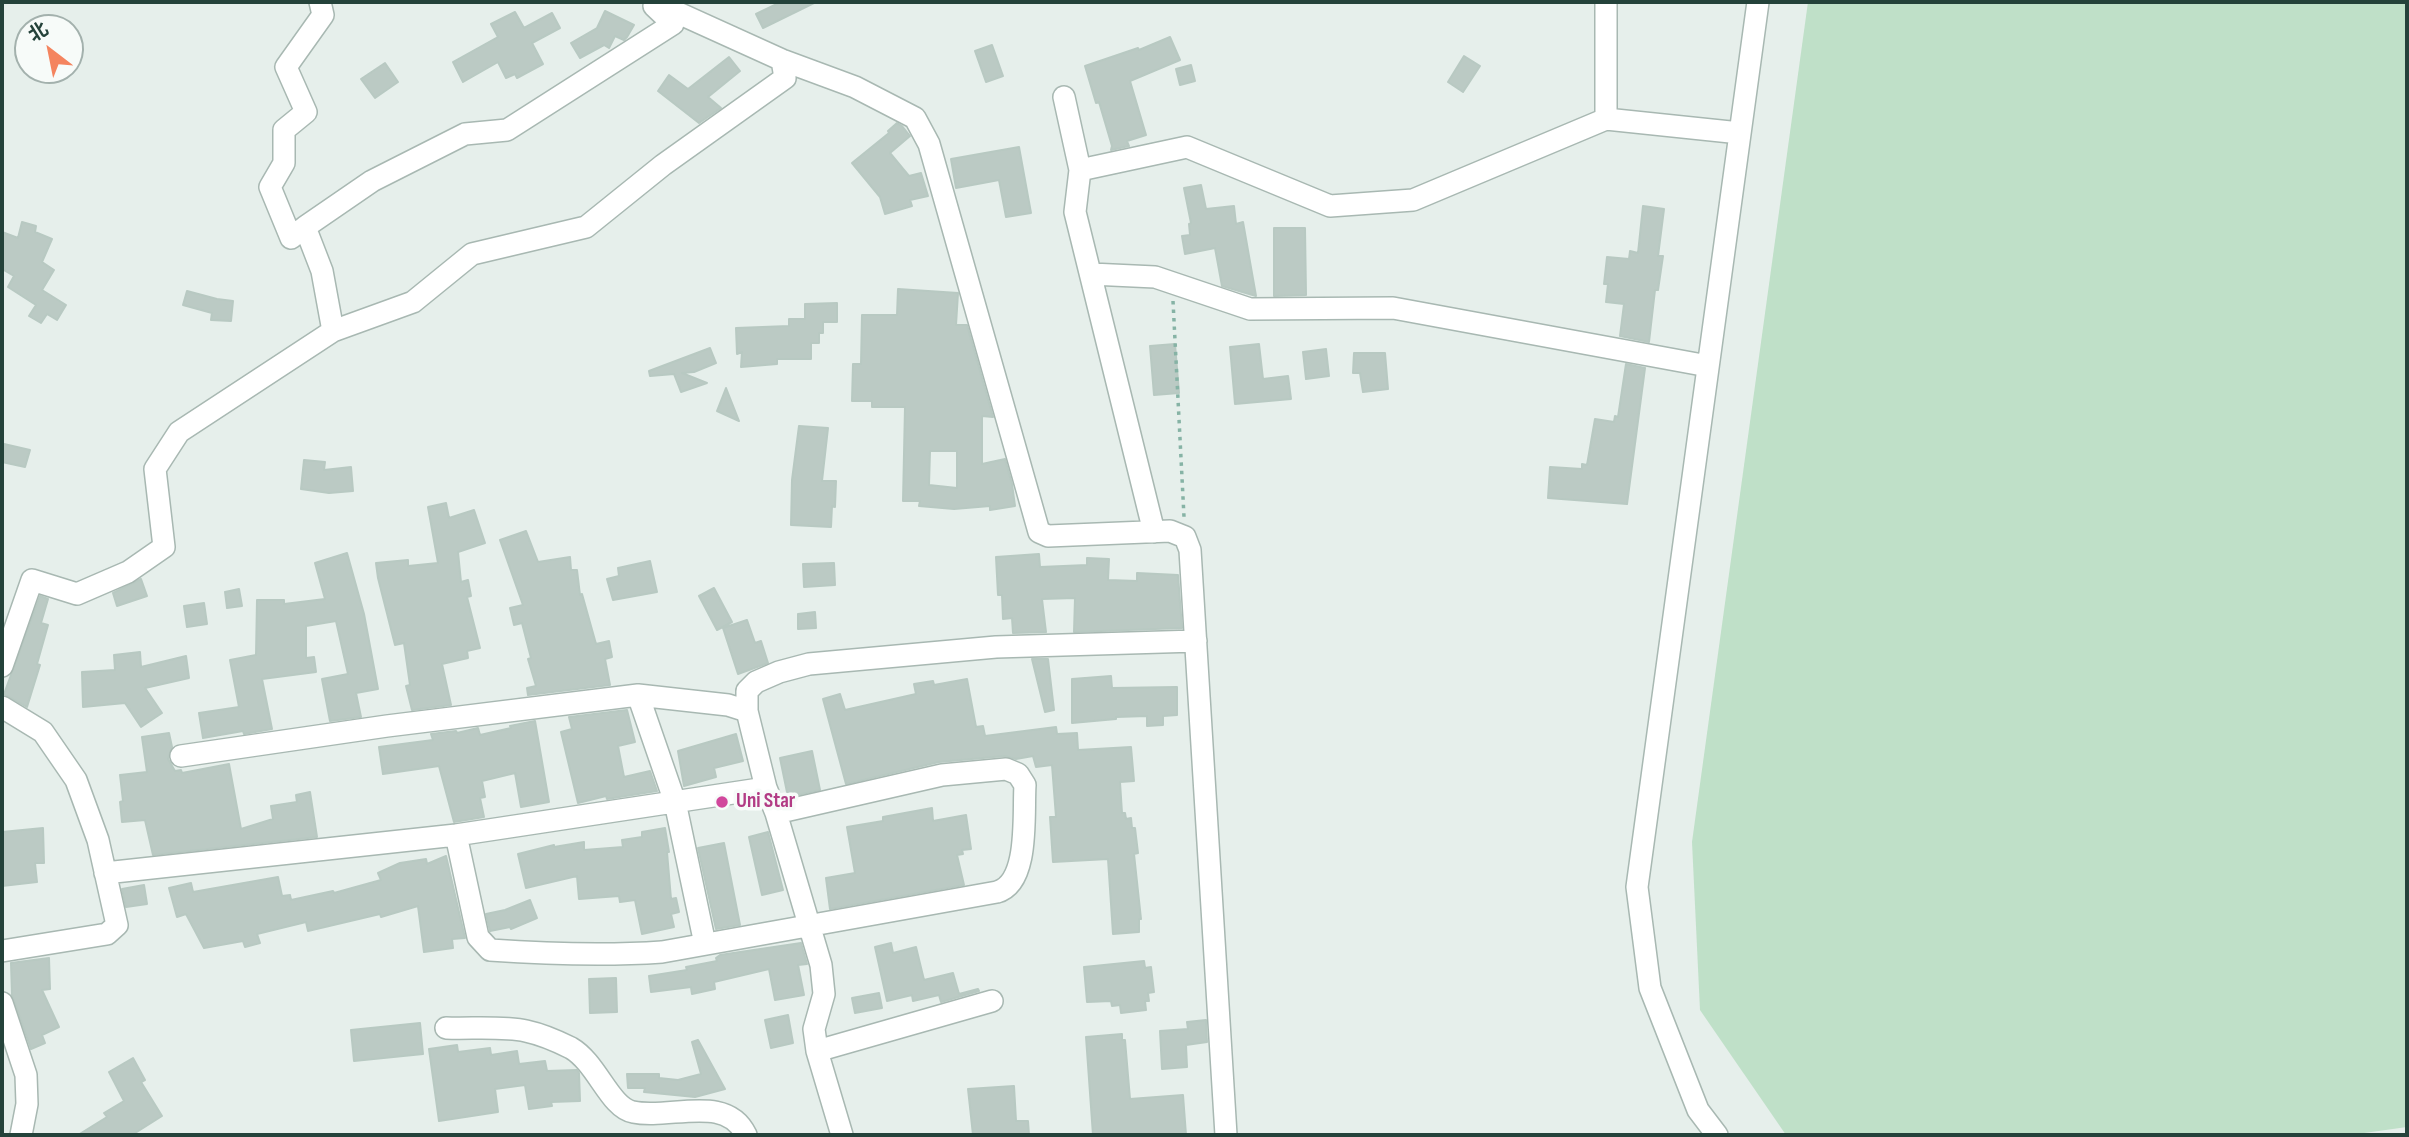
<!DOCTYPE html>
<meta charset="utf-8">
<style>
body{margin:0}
#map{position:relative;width:2409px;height:1137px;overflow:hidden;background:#e6efeb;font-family:"Sofia Sans Condensed","Noto Sans SC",sans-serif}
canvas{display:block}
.frame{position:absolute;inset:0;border:4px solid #24423a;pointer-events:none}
.north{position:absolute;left:14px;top:14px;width:70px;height:70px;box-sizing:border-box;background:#f7fbf9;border:2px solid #a3b1ad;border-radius:50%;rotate:328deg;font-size:19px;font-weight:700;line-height:28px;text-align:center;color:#24423a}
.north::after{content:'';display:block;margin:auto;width:24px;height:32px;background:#f4845f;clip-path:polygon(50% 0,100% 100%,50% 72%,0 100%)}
</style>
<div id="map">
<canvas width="2409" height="1137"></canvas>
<div class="frame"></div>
<div class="north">北</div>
</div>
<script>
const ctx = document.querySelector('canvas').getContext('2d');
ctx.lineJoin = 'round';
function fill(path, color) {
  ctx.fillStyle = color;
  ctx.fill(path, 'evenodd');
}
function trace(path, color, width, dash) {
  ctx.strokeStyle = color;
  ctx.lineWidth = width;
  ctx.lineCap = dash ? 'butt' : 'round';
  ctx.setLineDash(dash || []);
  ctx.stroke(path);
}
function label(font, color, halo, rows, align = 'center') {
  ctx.font = font + ' "Sofia Sans Condensed",sans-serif';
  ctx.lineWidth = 7;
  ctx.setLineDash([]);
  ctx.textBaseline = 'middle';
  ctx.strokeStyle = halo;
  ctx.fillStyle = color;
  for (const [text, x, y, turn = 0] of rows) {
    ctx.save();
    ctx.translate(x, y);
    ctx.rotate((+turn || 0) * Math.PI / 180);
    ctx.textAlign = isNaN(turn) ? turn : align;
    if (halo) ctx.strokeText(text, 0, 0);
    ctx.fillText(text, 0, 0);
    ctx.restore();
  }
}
fill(new Path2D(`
 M1808 2H2407V1127L2350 1135H1786L1700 1010 1692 842Z`), '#bfe0c8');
const building = new Path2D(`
 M781 2H816L763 28 756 14Z
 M605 11 634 25 627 37 624 40 615 36 609 48 604 45 580 58 571 43 597 28Z
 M515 12 524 28 552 13 560 28 532 43 543 64 517 78 515 74 506 78 498 62 463 82 453 62 498 37 491 24Z
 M1170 37 1180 60 1130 81 1146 135 1127 141 1129 146 1111 150 1112 146 1099 102 1096 103 1085 66 1138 48 1139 50Z
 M992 45 1003 76 986 82 975 51Z
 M1464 56 1480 66 1463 92 1448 82Z
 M729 57 740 71 708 97 721 108 699 123 658 91 669 75 688 89Z
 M385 63 398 82 375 98 361 79Z
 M1191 65 1195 81 1180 85 1176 69Z
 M897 123 902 126 910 136 890 153 909 176 921 173 928 196 910 200 912 206 885 214 880 197 852 163 889 133 888 131Z
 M1019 147 1031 213 1006 217 999 180 956 188 951 159Z
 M1201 185 1206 209 1234 206 1236 224 1243 222 1256 296 1222 286 1215 248 1185 254 1182 236 1190 235 1189 224 1191 223 1184 188Z
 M1643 206 1664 209 1658 256H1663L1658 290H1655L1649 342 1620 336 1624 304 1606 302 1608 284H1604L1607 257 1629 259 1630 251 1638 253Z
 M22 222 36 226 35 232 52 239 42 262 54 270 42 290 66 305 57 320 47 314 41 323 29 316 36 305 8 287 14 276 2 269V232L18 238Z
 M1274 228H1305L1306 295 1274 296Z
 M898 289 958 293 956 325H967L993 417 982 416V464L1005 459 1012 484 1015 506 990 510V506L954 509 919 506 920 501H903L905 407H872V401H852L853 364H861L862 315H897ZM930 451H957V488L929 485Z
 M187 291 217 299 233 301 231 321 211 320 212 313 183 305Z
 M837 303V322H823V333H819V343H811V359H777V364L741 367 742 352 737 354 736 328 789 326V319H805V304Z
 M1175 344 1179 393 1154 395 1150 346Z
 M1259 344 1263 379 1288 376 1291 399 1235 404 1230 347Z
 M710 348 716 363 694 372 682 373 707 383 681 392 674 374 650 376 649 371Z
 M1326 349 1329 376 1306 379 1303 352Z
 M1354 353H1385L1388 389 1363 392 1360 373H1353Z
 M1626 364 1645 368 1627 504 1548 498 1550 467 1582 469V464L1587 465 1595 419 1614 422 1615 416 1618 417Z
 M726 388 739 421 717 411Z
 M799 426 828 428 822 481H836L835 507 832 506 831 527 791 525 792 480Z
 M4 444 30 450 25 467 2 462Z
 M304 460 325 462 324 470 351 467 353 491 329 493 301 489Z
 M446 503 449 518 474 510 485 543 458 552 461 582 468 580 471 596 467 597 480 648 467 651 468 658 442 664 451 705 412 710 406 686 410 685 404 643 395 645 378 578 376 563 408 560V566L438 563 428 507Z
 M526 531 538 562 570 557 571 570H577L580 595 582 594 596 644 609 641 612 657 605 659 610 685 528 695 527 688 536 686 528 659 531 658 522 623 514 625 510 608 523 605 500 540Z
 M347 553 364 614 378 689 356 693 361 717 330 721 322 679 348 674 336 621 306 626V658L314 657 316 672 262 679 272 729 244 734 243 731 203 738 199 713 239 707 230 660 256 655 257 600H284V604L325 599 315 563Z
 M1039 554 1040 567 1087 565V558L1109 559 1108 580 1137 581V573L1178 575 1182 628 1074 632 1075 598 1042 599 1046 632 1013 633 1012 618 1003 619 1002 595H998L996 557Z
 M650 561 657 592 613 600 607 579 619 576 618 568Z
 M834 563 835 585 804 587 803 564Z
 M141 579 147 596 117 606 113 593Z
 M714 588 732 622 717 630 699 596Z
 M239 589 242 606 227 608 225 592Z
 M40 596 48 599 41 623 48 625 37 664 40 665 27 707 4 694Z
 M204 603 207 624 187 627 184 606Z
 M815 612 816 628 798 629V614Z
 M747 620 755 643 761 641 768 663 738 674 723 628Z
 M140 652 141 667 186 656 189 678 145 688 162 713 141 727 125 703 83 707 82 672 115 670 114 655Z
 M1032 659H1048L1054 710 1045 712Z
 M1111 676 1112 688 1177 687V715L1163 716V725L1147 726V716L1116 717V719L1072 723V679Z
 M967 679 976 727 983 726 985 736 1056 727 1057 734 1077 733 1078 750 1131 747 1134 781 1120 782 1122 813H1125L1126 819 1131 818 1132 828H1135L1138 853 1134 854 1141 919H1139V932L1113 934 1108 859 1053 862 1050 817H1056L1052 765 1036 767 1033 756 1016 759 1005 756 939 762 846 784 823 699 840 694 845 710 916 694 914 684 933 681 934 685Z
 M627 710 635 742 618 746 624 777 650 771 657 791 607 799 606 796 578 803 561 732 572 729 569 717Z
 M535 721 549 802 521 807 515 773 482 781 485 797 480 798 484 817 454 822 439 766 383 774 379 747 433 740 431 734 456 731 457 733 478 728 480 735 511 728 510 726Z
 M169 733 172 747 168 759 175 771 181 770 182 773 229 764 241 829 273 819 271 806 297 802 296 795 310 792 317 837 153 855 145 820 122 822 120 802 123 801 120 775 147 772 142 737Z
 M736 734 743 761 714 768 716 777 684 786 678 751Z
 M812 751 820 790 788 797 780 758Z
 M932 808 933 821 966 815 971 849 962 850 963 854 957 855 964 885 830 909 826 878 855 873 847 827 883 821V817Z
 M43 828 44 863H35L37 882 2 886V832Z
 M665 828 669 852H667L671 899 676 898 679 912 671 914 674 927 642 934 635 900 620 902 619 896 579 899 577 876 526 888 518 854 554 845V847L584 842V850L623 847 622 840 642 837V832Z
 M768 832 783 890 762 895 749 837Z
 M724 843 740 925 716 929 698 848Z
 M446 856 465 938 452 939 453 948 424 952 418 906 381 917 380 914 308 931 306 922 257 934 260 943 245 947 243 941 204 948 186 914 177 917 169 888 191 883 193 892 278 877 282 896 290 895 291 900 333 891 334 893 381 880 378 873 400 863 426 859 427 864Z
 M144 885 147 904 126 907 122 889Z
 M530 900 537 918 511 929 510 927 490 931 486 914 505 910Z
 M801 943 807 964 798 965 804 995 775 1000 769 969 714 982 715 989 692 994 691 987 651 992 649 976 687 970 686 967 717 961 716 958 720 955Z
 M891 943 893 953 916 947 924 980 953 973 959 994 978 989 979 991 941 1002 939 995 913 1001 912 995 887 1001 875 947Z
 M49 958 50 989 42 990 59 1027 42 1035 45 1043 31 1049 12 995 11 963Z
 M1144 961 1145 968 1151 967 1154 992 1148 993 1149 1001H1145L1146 1010 1121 1013 1120 1005 1112 1006 1111 1001 1087 1002 1084 967Z
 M616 978 617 1012 590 1013 589 979Z
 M879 993 882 1008 855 1013 852 998Z
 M788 1015 793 1043 771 1048 765 1020Z
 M1206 1020 1207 1042 1186 1045 1187 1067 1162 1069 1160 1031 1188 1029 1187 1022Z
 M420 1023 423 1054 354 1061 351 1030Z
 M1122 1034V1040H1125L1130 1099 1183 1095 1186 1135H1093L1086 1037Z
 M698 1040 725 1089 695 1097 644 1092 645 1088H628L627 1074H659V1078L678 1080 701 1074 692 1042Z
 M457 1045 458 1052 490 1048 491 1055 517 1051 519 1064 545 1061 547 1071 577 1070 579 1073 580 1101 551 1102 552 1106 529 1109 525 1085 495 1089 498 1112 439 1121 429 1049Z
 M133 1058 145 1080 141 1082 162 1116 132 1135H78L107 1117 104 1113 124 1101 109 1072Z
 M1014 1086 1016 1121H1028L1029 1135H973L968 1089Z`);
fill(building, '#bbcac4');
trace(building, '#b8c9c2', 2);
const minor = new Path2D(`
 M654 2 782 60 855 87 915 118 929 144 1039 532 1048 536 1170 531 1185 537 1190 550 1226 1135
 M1064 97 1080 170 1075 212 1154 532
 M1606 119V2
 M1080 170 1187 147 1330 206 1413 200 1606 119 1740 133
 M305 227 291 238 270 187 284 163V130L306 112 286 67 323 15 320 2
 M1091 274 1155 277 1250 309 1393 308 1708 366
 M333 331 322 271 305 227 372 181 465 134 507 130 673 24 654 6
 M2 666 32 580 77 594 128 572 164 547 155 469 179 432 333 331 413 302 472 254 586 227 663 165 785 78 782 60
 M638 695 675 802 705 944
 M2 707 43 732 76 780 98 840 117 925 107 934 2 951
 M747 711V691L756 682 779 672 809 664 996 647 1196 641
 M181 756 387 726 638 695 728 705 747 711 766 788 776 813 821 965 824 994 814 1029 817 1051 842 1135
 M456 835 478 937 490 950C547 954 605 956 662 952L997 892C1030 883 1023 813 1025 785L1018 774 1006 769 942 775 776 813
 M105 873 456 835 766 788
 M2 1003 26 1075 27 1104 21 1135
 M446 1028C470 1029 504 1026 526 1031 540 1034 559 1042 571 1048 597 1063 610 1108 633 1112 670 1120 726 1093 746 1135
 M817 1051 992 1001
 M1717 1135 1698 1110 1650 988 1637 887 1758 2`);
trace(minor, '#a8b8b2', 24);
trace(new Path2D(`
 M1173 301 1184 517`), '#86b3a5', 3.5, [3.5, 5]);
trace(minor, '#fff', 21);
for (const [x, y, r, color] of [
 [722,802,7,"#d1479c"]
]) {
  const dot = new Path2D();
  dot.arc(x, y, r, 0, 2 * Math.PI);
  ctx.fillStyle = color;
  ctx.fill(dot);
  trace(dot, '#f7fbf9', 2.5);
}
label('bold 21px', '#b23c85', '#f7fbf9', [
 ["Uni Star",736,802]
], 'left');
</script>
